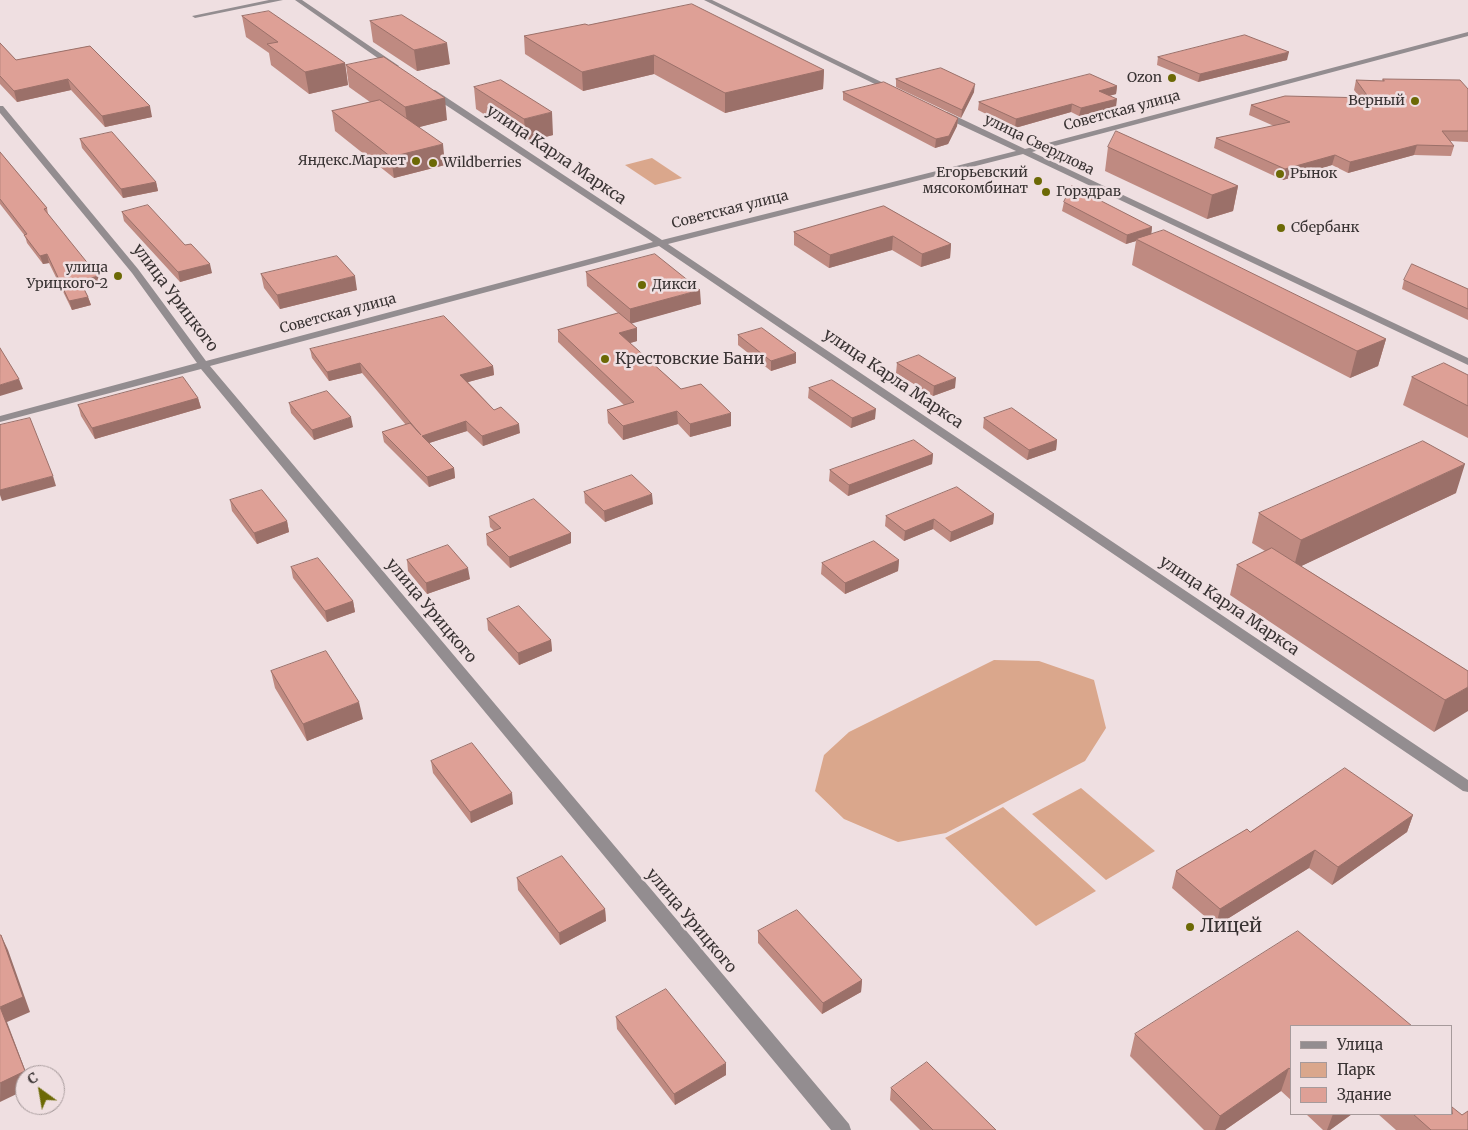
<!DOCTYPE html>
<meta charset="utf-8">
<style>
body{margin:0}
#map{position:relative;width:1468px;height:1130px;overflow:hidden;background:#efdfe1;font-family:Merriweather,serif}
canvas{display:block}
.legend{position:absolute;left:1290px;top:1025px;width:162px;height:90px;box-sizing:border-box;background:#efdfe1;border:1px solid #a69a9b;margin:0;padding:6px 9px;list-style:none;font-size:15px;color:#393333}
.legend li{display:flex;align-items:center;gap:10px;height:25px}
.legend b{width:25px;border:1px solid #a69a9b}
.north{position:absolute;left:15px;top:1065px;width:50px;height:50px;box-sizing:border-box;background:#efdfe1;border:1px solid #a69a9b;border-radius:50%;rotate:328deg;font-size:14px;font-weight:700;line-height:20px;text-align:center;color:#393333}
.north::after{content:'';display:block;margin:auto;width:18px;height:22px;background:#6c6905;clip-path:polygon(50% 0,100% 100%,50% 72%,0 100%)}
</style>
<div id="map">
<canvas width="1468" height="1130"></canvas>
<ul class="legend">
<li><b style="height:6px;background:#938d90"></b>Улица</li>
<li><b style="height:14px;background:#daa78c"></b>Парк</li>
<li><b style="height:14px;background:#dea096"></b>Здание</li>
</ul>
<div class="north">С</div>
</div>
<script>
const ctx = document.querySelector('canvas').getContext('2d');
ctx.lineJoin = 'round';
function fill(path, color) {
  ctx.fillStyle = color;
  ctx.fill(path, 'evenodd');
}
function trace(path, color, width, dash) {
  ctx.strokeStyle = color;
  ctx.lineWidth = width;
  ctx.lineCap = dash ? 'butt' : 'round';
  ctx.setLineDash(dash || []);
  ctx.stroke(path);
}
function label(font, color, halo, rows, align = 'center') {
  ctx.font = font + ' Merriweather,serif';
  ctx.lineWidth = 5;
  ctx.setLineDash([]);
  ctx.textBaseline = 'middle';
  ctx.strokeStyle = halo;
  ctx.fillStyle = color;
  for (const [text, x, y, turn = 0] of rows) {
    ctx.save();
    ctx.translate(x, y);
    ctx.rotate((+turn || 0) * Math.PI / 180);
    ctx.textAlign = isNaN(turn) ? turn : align;
    if (halo) ctx.strokeText(text, 0, 0);
    ctx.fillText(text, 0, 0);
    ctx.restore();
  }
}
fill(new Path2D(`
 M652 158 682 178 655 185 625 165Z
 M994 660 1039 661 1094 680 1106 728 1085 761 946 833 898 842 844 819 815 791 824 755 849 732Z
 M1081 788 1155 851 1106 880 1032 814Z
 M1003 807 1096 891 1036 926 945 838Z`), '#daa78c');
fill(new Path2D(`
 M269 0H283L195 18 192 16Z
 M295 0H302L399 66 392 68Z
 M704 0H712L898 90 891 92Z
 M1468 32V36L1032 152 1468 358V365L1023 154 668 244 1468 780V792L1463 791 659 246 210 366 849 1124 851 1130H831L201 369 0 422V416L197 363 132 273 0 113V106H3L138 269 206 361 653 242 429 94V90H435L662 240 1016 151 941 116V112H947L1025 149Z`), '#938d90');
fill(new Path2D(`
 M242 16 345 63 348 85 309 94 271 65 269 53 246 37Z
 M370 21 450 64 417 71 373 42Z
 M588 25 824 70 823 89 725 113 654 74 583 91 525 54 524 36Z
 M0 43 16 60 90 46 152 117 105 127 71 90 17 102 0 84Z
 M1158 57 1287 60 1198 82 1157 65Z
 M346 65 447 120 419 127 445 165 394 178 335 131 332 111 370 102 349 87Z
 M896 79 974 92 961 118 896 87Z
 M1383 79 1468 89V142L1450 141 1454 146 1451 156 1414 155 1348 173 1332 165 1283 180 1214 148 1216 138 1274 126 1249 115 1251 105 1360 98 1354 90 1356 80 1382 81Z
 M1117 86 1116 94 1109 96 1116 107 1079 116 1071 112 1015 128 978 110 979 102Z
 M474 87 553 135 526 142 476 109Z
 M843 92 958 118 957 126 948 144 935 148 843 100Z
 M80 139 156 182 158 191 123 198 82 148Z
 M1108 147 1238 186 1233 211 1207 219 1105 171Z
 M0 152 47 208 48 214 100 285 84 289 88 297 91 305 72 310 49 263 43 264 27 243 25 236 0 204Z
 M1064 202 1152 227 1151 234 1386 339 1378 366 1350 378 1132 265 1136 241 1126 244 1062 211Z
 M884 206 951 244 950 258 921 267 892 250 829 268 794 245V232Z
 M122 212 212 273 180 282 124 221Z
 M586 272 701 304 631 323 637 341 630 343 681 389 731 426 690 437 678 424 623 440 608 423 607 410 624 405 558 342V330L618 313 587 286Z
 M261 274 357 290 280 309 264 288Z
 M1404 280 1468 289V320L1402 289Z
 M738 335 796 363 771 371 738 345Z
 M310 349 493 366 494 375 468 382 494 410 520 433 483 446 467 431 429 443 454 468 455 478 429 487 384 442 382 432 406 425 362 373 329 381 312 358Z
 M897 363 955 388 933 396 896 373Z
 M1468 375V438L1403 405 1412 377Z
 M809 388 875 419 851 428 808 398Z
 M198 398 201 408 95 439 81 416 78 405Z
 M289 403 353 427 314 440 291 413Z
 M984 418 1057 440 1056 450 1027 460 983 428Z
 M933 454 932 464 848 496 829 481 830 470Z
 M584 492 653 504 605 522 585 503Z
 M1456 493 1301 566 1468 671 1434 732 1230 595 1237 565 1265 551 1252 543 1259 513Z
 M230 500 287 521 289 532 257 544 232 511Z
 M994 514 993 524 950 542 933 529 904 541 885 526 886 516Z
 M489 517 571 533V543L510 568 487 545 486 534 494 531 490 527Z
 M407 560 470 579 427 594 408 571Z
 M899 560 898 571 845 594 821 574 822 563Z
 M291 567 353 601 355 612 327 622 293 578Z
 M487 619 551 640 552 651 519 665 488 630Z
 M271 671 363 719 307 741 275 688Z
 M431 761 513 804 471 823 433 773Z
 M1413 815 1407 832 1332 885 1309 868 1216 926 1172 888 1176 871 1250 832Z
 M517 878 605 909 606 921 560 945 518 890Z
 M758 931 862 980 861 992 822 1014 758 943Z
 M616 1017 726 1075 675 1105 617 1029Z
 M1292 1026V1101L1281 1091 1225 1130H1204L1130 1056 1135 1034Z
 M891 1088 996 1130H920L890 1100Z
 M1306 1114H1352L1330 1130H1323Z
 M1378 1114H1452L1468 1130H1396Z`), '#bf8a81');
fill(new Path2D(`
 M447 43 450 64 417 71 414 50Z
 M1289 52 1287 60 1198 82 1200 74Z
 M654 55V74L583 91 582 72Z
 M345 63 348 85 309 94 305 72Z
 M824 70 823 89 725 113V93Z
 M68 79 71 90 17 102 14 91Z
 M975 84 974 92 961 118 962 110Z
 M1117 86 1116 94 1097 99 1099 91Z
 M445 98 447 120 408 130 405 107Z
 M1117 99 1116 107 1079 116 1081 108Z
 M1072 104 1071 112 1015 128 1016 119Z
 M150 106 152 117 105 127 102 116Z
 M552 112 553 135 526 142 524 119Z
 M958 118 957 126 948 144 935 148 936 139Z
 M443 144 445 165 394 178 391 157Z
 M1417 145 1414 155 1348 173 1350 162Z
 M1335 155 1332 165 1283 180 1285 169Z
 M156 182 158 191 123 198 121 189Z
 M1238 186 1233 211 1207 219 1212 195Z
 M1152 227 1151 236 1136 239V241L1126 244 1127 235Z
 M893 236 892 250 829 268 830 255Z
 M951 244 950 258 921 267 922 254Z
 M47 254 49 263 43 264 40 256Z
 M210 264 212 273 180 282 178 272Z
 M98 276 100 285 82 289 80 281Z
 M355 276 357 290 280 309 277 295Z
 M700 290 701 304 630 324V309Z
 M88 297 91 305 72 310 69 301Z
 M637 328V341L620 346 619 333Z
 M1386 339 1378 366 1350 378 1357 351Z
 M796 353V363L771 371V361Z
 M360 363 362 373 329 381 327 372Z
 M493 366 494 375 461 384 460 375Z
 M956 378 955 388 933 396 934 386Z
 M19 379 23 389 0 396V385Z
 M198 398 201 408 95 439 92 428Z
 M876 409 875 419 851 428 852 418Z
 M677 411 678 424 623 440V426Z
 M731 413V426L690 437V424Z
 M351 417 353 427 314 440 312 430Z
 M466 421 467 431 423 445 422 436Z
 M519 424 520 433 483 446 482 436Z
 M1057 440 1056 450 1027 460 1029 450Z
 M933 454 932 464 848 496 849 485Z
 M1465 464 1456 493 1293 570 1301 540Z
 M454 468 455 478 429 487 427 477Z
 M53 476 56 486 2 501 0 495V490Z
 M652 494 653 504 605 522 604 511Z
 M994 514 993 524 950 542 951 532Z
 M934 519 933 529 904 541 905 531Z
 M287 521 289 532 257 544 254 533Z
 M571 533V543L510 568 509 557Z
 M899 560 898 571 845 594V583Z
 M468 568 470 579 427 594 426 583Z
 M353 601 355 612 327 622 325 611Z
 M551 640 552 651 519 665 518 653Z
 M1468 687V711L1434 732 1445 700Z
 M359 702 363 719 307 741 303 724Z
 M512 793 513 804 471 823 470 812Z
 M1413 815 1407 832 1332 885 1338 867Z
 M1315 850 1309 868 1216 926 1220 909Z
 M605 909 606 921 560 945 559 933Z
 M1 935 8 950 30 1012 7 1022 27 1075H25V1090L0 1102Z
 M862 980 861 992 822 1014 823 1003Z
 M726 1063V1075L675 1105 674 1094Z
 M1289 1068 1281 1091 1225 1130H1215L1220 1116Z
 M1333 1114H1352L1330 1130H1327Z`), '#9b7069');
const building = new Path2D(`
 M692 4 824 70 725 93 654 55 582 72 524 36 585 24 588 25Z
 M269 11 345 63 305 72 267 44 278 42 242 16Z
 M402 15 447 43 414 50 370 21Z
 M1245 35 1289 52 1200 74 1158 57Z
 M0 43 16 60 90 46 150 106 102 116 68 79 14 91 0 76Z
 M384 57 445 98 405 107 346 65Z
 M941 68 975 84 962 110 896 79Z
 M1090 74 1117 86 1099 91 1117 99 1081 108 1072 104 1016 119 979 102Z
 M1383 79 1460 80 1468 89V131H1442L1454 146 1417 145 1350 162 1335 155 1285 169 1216 138 1290 122 1251 105 1285 96 1369 98 1356 80 1384 81Z
 M501 80 552 112 524 119 474 87Z
 M884 82 958 118 949 136 936 139 843 92Z
 M380 100 443 144 391 157 332 111Z
 M1116 131 1238 186 1212 195 1108 147Z
 M112 132 156 182 121 189 80 139Z
 M0 152 47 208 44 209 98 276 80 281 88 297 69 301 47 254 40 256 24 235 27 234 0 199Z
 M1072 186 1152 227 1127 235 1064 202Z
 M148 205 185 245 191 244 210 264 178 272 122 212Z
 M884 206 951 244 922 254 893 236 830 255 794 232Z
 M1164 230 1386 339 1357 351 1136 239Z
 M655 254 700 290 630 309 586 272Z
 M337 256 355 276 277 295 261 274Z
 M1412 264 1468 289V309L1404 280Z
 M619 313 637 328 619 333 681 389 701 384 731 413 690 424 677 411 623 426 607 410 634 402 558 330Z
 M444 316 493 366 460 375 494 410 501 407 519 424 482 436 466 421 422 436 454 468 427 477 382 432 410 423 421 435 360 363 327 372 310 349Z
 M762 328 796 353 771 361 738 335Z
 M0 348 19 379 0 385Z
 M919 355 956 378 934 386 897 363Z
 M1444 363 1468 375V406L1412 377Z
 M183 377 198 398 92 428 78 405Z
 M832 380 876 409 852 418 809 388Z
 M327 391 351 417 312 430 289 403Z
 M1012 408 1057 440 1029 450 984 418Z
 M30 418 53 476 0 490V425Z
 M914 440 933 454 849 485 830 470Z
 M1423 441 1465 464 1301 540 1259 513Z
 M632 475 652 494 604 511 584 492Z
 M957 487 994 514 951 532 934 519 905 531 886 516Z
 M262 490 287 521 254 533 230 500Z
 M534 499 571 533 509 557 486 534 501 528 489 517Z
 M874 541 899 560 845 583 822 563Z
 M448 545 468 568 426 583 407 560Z
 M1272 548 1468 671V687L1445 700 1237 565Z
 M318 558 353 601 325 611 291 567Z
 M519 606 551 640 518 653 487 619Z
 M326 651 359 702 303 724 271 671Z
 M472 743 512 793 470 812 431 761Z
 M1345 768 1413 815 1338 867 1315 850 1220 909 1176 871 1247 829 1250 832Z
 M562 856 605 909 559 933 517 878Z
 M797 910 862 980 823 1003 758 931Z
 M1298 931 1412 1026H1292V1071L1289 1068 1220 1116 1135 1034Z
 M0 935H1L23 997 0 1007 25 1071 0 1083Z
 M666 989 726 1063 674 1094 616 1017Z
 M927 1062 996 1130H933L891 1088Z
 M1452 1107 1462 1115 1468 1111V1130H1431L1413 1114H1452Z`);
fill(building, '#dea096');
trace(building, '#9b7069', 1);
for (const [x, y, r, color] of [
 [1172,78,5,"#6c6905"],
 [1415,101,5,"#6c6905"],
 [416,161,5,"#6c6905"],
 [433,163,5,"#6c6905"],
 [1280,174,5,"#6c6905"],
 [1038,181,5,"#6c6905"],
 [1046,192,5,"#6c6905"],
 [1281,228,5,"#6c6905"],
 [118,276,5,"#6c6905"],
 [642,285,5,"#6c6905"],
 [605,359,5,"#6c6905"],
 [1190,927,5,"#6c6905"]
]) {
  const dot = new Path2D();
  dot.arc(x, y, r, 0, 2 * Math.PI);
  ctx.fillStyle = color;
  ctx.fill(dot);
  trace(dot, '#efdfe1', 2);
}
label('14px', '#393333', '#efdfe1', [
 ["Ozon",1162,78],
 ["Верный",1405,101],
 ["Яндекс.Маркет",406,161],
 ["Wildberries",443,163,"left"],
 ["Егорьевский",1028,173],
 ["мясокомбинат",1028,189],
 ["Рынок",1290,174,"left"],
 ["Горздрав",1056,192,"left"],
 ["Сбербанк",1291,228,"left"],
 ["улица",108,268],
 ["Урицкого-2",108,284],
 ["Дикси",652,285,"left"]
], 'right');
label('14px', '#393333', '#efdfe1', [
 ["Советская улица",1122,111,-15],
 ["улица Свердлова",1039,145,26],
 ["Советская улица",730,210,-14],
 ["Советская улица",338,314,-15]
]);
label('16px', '#393333', '#efdfe1', [
 ["улица Карла Маркса",556,155,34],
 ["улица Урицкого",175,298,53],
 ["улица Карла Маркса",893,379,34],
 ["улица Карла Маркса",1229,606,34],
 ["улица Урицкого",431,611,50],
 ["улица Урицкого",691,921,50]
]);
label('16px', '#393333', '#efdfe1', [
 ["Крестовские Бани",615,359]
], 'left');
label('19px', '#393333', '#efdfe1', [
 ["Лицей",1200,927]
], 'left');
</script>
